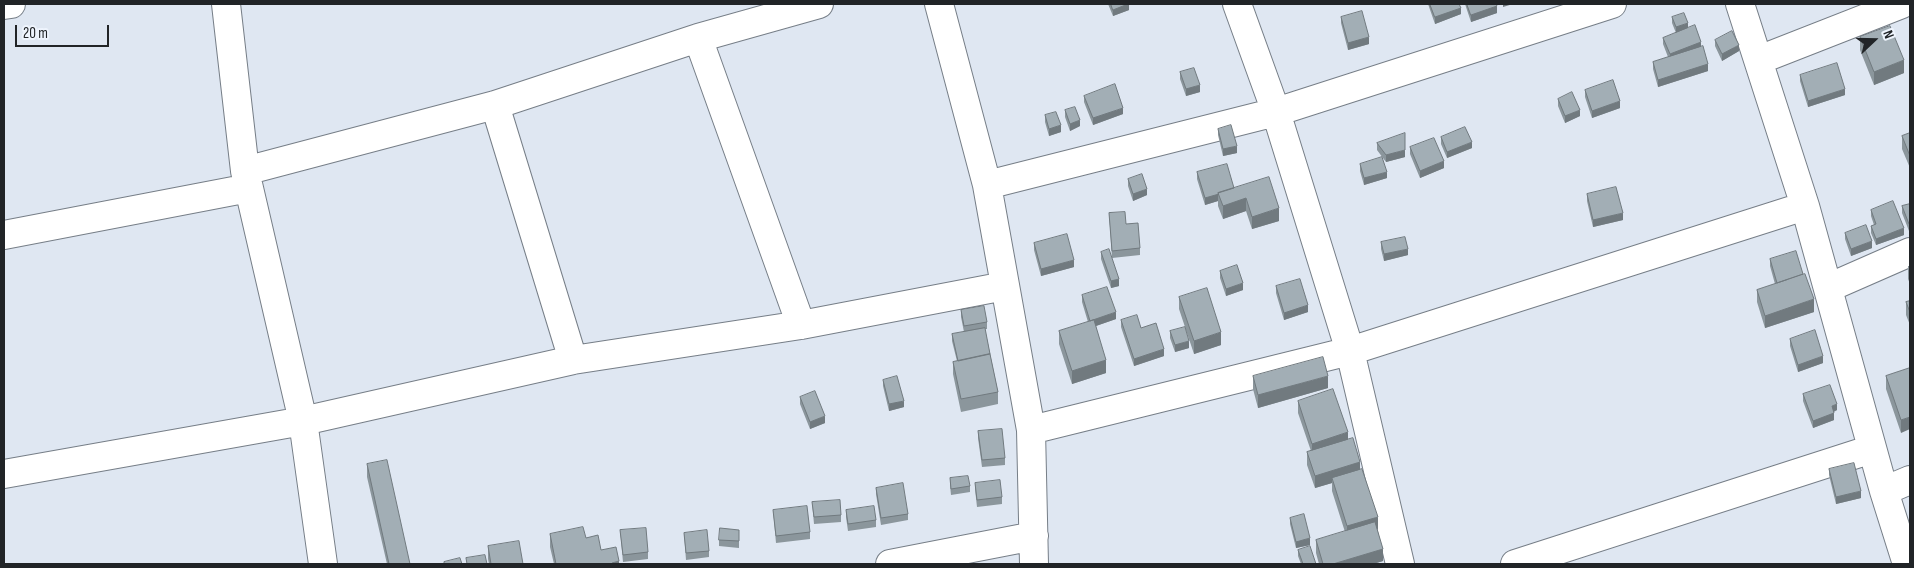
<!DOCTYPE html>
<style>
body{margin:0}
#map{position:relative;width:1914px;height:568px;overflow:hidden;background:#dfe7f2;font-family:"Sofia Sans Condensed",sans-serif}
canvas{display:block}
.frame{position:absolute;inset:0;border:5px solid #212427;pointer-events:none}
.north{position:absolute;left:1849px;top:15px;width:50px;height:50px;-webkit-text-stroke:4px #eef4fd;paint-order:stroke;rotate:69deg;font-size:14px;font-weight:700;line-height:20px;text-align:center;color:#212427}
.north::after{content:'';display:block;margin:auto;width:18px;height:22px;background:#212427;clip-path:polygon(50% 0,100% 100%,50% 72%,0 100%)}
.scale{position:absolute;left:15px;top:25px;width:94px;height:22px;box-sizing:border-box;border:2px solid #212427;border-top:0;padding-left:6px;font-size:15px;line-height:18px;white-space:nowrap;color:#212427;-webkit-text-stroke:4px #eef4fd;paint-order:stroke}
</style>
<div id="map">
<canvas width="1914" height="568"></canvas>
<div class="frame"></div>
<div class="north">N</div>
<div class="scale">20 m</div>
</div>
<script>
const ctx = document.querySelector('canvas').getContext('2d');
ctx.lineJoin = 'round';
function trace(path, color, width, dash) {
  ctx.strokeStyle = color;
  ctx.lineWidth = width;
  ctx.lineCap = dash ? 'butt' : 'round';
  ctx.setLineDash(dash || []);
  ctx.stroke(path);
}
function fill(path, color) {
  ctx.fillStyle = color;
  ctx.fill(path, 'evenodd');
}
const minor = new Path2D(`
 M226 4 245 171 303 421 323 564
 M939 4 987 185 1031 430 1034 564
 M1237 4 1276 112 1350 351 1400 564
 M1740 4 1805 206 1884 491 1907 564
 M4 5 11 4
 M698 38 801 325
 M1759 60 1902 4
 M495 105 573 360
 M245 171 495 105 698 38 819 4
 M987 185 1276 112 1612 4
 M4 235 249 188
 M1828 288 1910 252
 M1031 430 1350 351 1805 206
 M4 474 303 421 573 360 801 325 1005 286
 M1884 491 1910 480
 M890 564 1034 536
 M1515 564 1872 449`);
trace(minor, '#767e87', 30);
trace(minor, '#fff', 28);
fill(new Path2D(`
 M1108 4H1129V10L1113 16Z
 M1428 4H1459L1461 14 1435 24Z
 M1465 4H1496L1497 13 1471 22Z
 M1341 17 1369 44 1348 50 1341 23Z
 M1672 17 1688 28 1701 47 1708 71 1658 87 1653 69V62L1668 57 1663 44V38L1676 33 1672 23Z
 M1860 37 1904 73 1874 85 1860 50Z
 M1715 40 1739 51 1722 61 1715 46Z
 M1180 72 1200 92 1186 96 1180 79Z
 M1800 75 1845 95 1808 107 1800 81Z
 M1585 90 1620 108 1592 118 1585 97Z
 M1084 96 1123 114 1093 125 1084 102Z
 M1558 99 1580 116 1565 123 1558 106Z
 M1065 110 1080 126 1070 131 1065 117Z
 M1045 115 1061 132 1049 136 1045 122Z
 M1218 129 1237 153 1223 156 1218 135Z
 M1910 133V168L1902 149V136Z
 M1441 137 1472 148 1447 158 1441 144Z
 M1377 143 1405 157 1386 162 1377 150Z
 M1410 147 1444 168 1420 178 1410 154Z
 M1360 164 1387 178 1364 185 1360 171Z
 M1197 172 1234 188 1279 221 1252 229 1246 211 1223 219 1218 206V201L1205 205 1197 179Z
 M1128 179 1147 195 1133 201 1128 186Z
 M1587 194 1623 220 1593 227 1587 201Z
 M1910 204V231H1909L1902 213V206Z
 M1871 210 1904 235 1876 245 1871 233V226L1874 225 1871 216Z
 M1109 213 1126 224 1140 248V255L1112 258Z
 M1845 233 1872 248 1851 256 1845 239Z
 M1381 242 1408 255 1384 261 1381 249Z
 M1034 243 1074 267 1041 276 1034 250Z
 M1101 252 1119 286 1111 288 1101 259Z
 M1770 259 1814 312 1765 328 1757 302V290L1775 284 1770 266Z
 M1908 266H1910V284L1908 279Z
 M1220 271 1243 290 1226 296 1220 278Z
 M1276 286 1308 312 1284 320 1276 293Z
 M1082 295 1116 319 1096 326 1106 373 1072 384 1059 344V331L1088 322 1082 302Z
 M1179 297 1221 345 1194 354 1179 309Z
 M1910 301V325L1906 315V302Z
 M961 310 987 322V329H985L998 392V404L961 412 953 374V362L957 361 952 341V334L964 332 961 317Z
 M1121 320 1141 328 1164 356 1134 366 1121 327Z
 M1170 331 1189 348 1175 352 1170 338Z
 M1790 339 1823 363 1798 372 1790 346Z
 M1910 368 1901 433 1886 389V376Z
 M1253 376 1328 388 1258 408 1253 389Z
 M883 380 904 407 889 411 883 386Z
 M1803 394 1837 410 1834 412V420L1813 428 1803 401Z
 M800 397 825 423 810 429 800 404Z
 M1298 401 1348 440 1360 469 1378 529 1377 530 1383 561 1373 564H1319L1316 553V540L1345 532 1332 491V483L1315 488 1307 465V452L1311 451 1298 413Z
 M978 431 1005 458V465L982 467 978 438Z
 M367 464 410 564H387L367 477Z
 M1829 469 1861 498 1836 504 1829 475Z
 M950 478 970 486V492L951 495 950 485Z
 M975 483 1002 497V504L977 507 975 489Z
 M876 488 908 514V520L881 525 876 494Z
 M812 502 841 515V522L814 524Z
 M773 510 810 532V539L776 543Z
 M846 510 876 520V527L848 531 846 517Z
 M1290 518 1310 545 1296 548 1290 524Z
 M620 530 648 552V559L623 562Z
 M739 530V548L719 546V540Z
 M684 533 709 551V557L686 560Z
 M550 534 586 538 619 564H554L550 547Z
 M488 546 523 564H489L488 559Z
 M1298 550 1316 564H1301L1298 556Z`), '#8b969c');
fill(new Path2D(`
 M1128 4H1129V10L1113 16V10Z
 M1503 4H1513L1503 7Z
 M1497 6V13L1471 22V15Z
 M1461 8V14L1435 24V17Z
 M1688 23V29L1676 33V27Z
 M1369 37V44L1348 50V43Z
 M1701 42V49L1670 61V54Z
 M1739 45V51L1722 61V54Z
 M1904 60V73L1874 85V72Z
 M1708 64V71L1658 87V80Z
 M1200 85V92L1186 96V89Z
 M1845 89V95L1808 107V101Z
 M1620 101V108L1592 118V111Z
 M1123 108V114L1093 125V118Z
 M1580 110V116L1565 123V116Z
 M1080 120V126L1070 131V124Z
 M1061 125V132L1049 136V129Z
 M1472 142V148L1447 158V152Z
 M1237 146V153L1223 156V149Z
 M1405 150V157L1386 162V155Z
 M1444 161V168L1420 178V171Z
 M1387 172V178L1364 185V178Z
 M1147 189V195L1133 201V194Z
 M1218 194V201L1205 205V198Z
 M1246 198V211L1223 219V206Z
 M1279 208V221L1252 229V217Z
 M1623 213V220L1593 227V220Z
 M1904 228V235L1876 245V239Z
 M1872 241V248L1851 256V249Z
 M1408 249V255L1384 261V254Z
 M1074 260V267L1041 276V269Z
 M1119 279V286L1111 288V281Z
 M1243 283V290L1226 296V289Z
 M1814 299V312L1765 328V316Z
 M1308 305V312L1284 320V313Z
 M1116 312V319L1090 328V321Z
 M1221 332V345L1194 354V341Z
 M1189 341V348L1175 352V345Z
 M1164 349V356L1134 366V359Z
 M1823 356V363L1798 372V365Z
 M1106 360V373L1072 384V371Z
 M1328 376V388L1258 408V395Z
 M904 401V407L889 411V404Z
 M1837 404V410L1832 412V406Z
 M1834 413V420L1813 428V421Z
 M825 416V423L810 429V422Z
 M1910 417V429L1901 433V420Z
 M1348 432V445L1312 457V444Z
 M1360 462V474L1332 478V483L1315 488V476Z
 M1861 491V498L1836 504V497Z
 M1378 517V529L1347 539V526Z
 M1310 538V545L1296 548V542Z
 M1383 549V561L1373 564H1333Z
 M619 561V564H612V563Z`), '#717a7f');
const building = new Path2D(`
 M1111 4H1128L1113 10Z
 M1430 4H1459L1461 8 1435 17Z
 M1467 4H1496L1497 6 1471 15Z
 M1362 11 1369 37 1348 43 1341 17Z
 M1684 13 1688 23 1676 27 1672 17Z
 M1695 25 1701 42 1670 54 1663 38Z
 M1890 26 1904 60 1874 72 1860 37Z
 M1732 31 1739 45 1722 54 1715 40Z
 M1703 46 1708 64 1658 80 1653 62Z
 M1837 63 1845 89 1808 101 1800 75Z
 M1194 68 1200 85 1186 89 1180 72Z
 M1613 80 1620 101 1592 111 1585 90Z
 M1115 84 1123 108 1093 118 1084 96Z
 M1572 92 1580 110 1565 116 1558 99Z
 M1075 107 1080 120 1070 124 1065 110Z
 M1056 112 1061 125 1049 129 1045 115Z
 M1231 125 1237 146 1223 149 1218 129Z
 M1465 127 1472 142 1447 152 1441 137Z
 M1405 133V150L1386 155 1377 143Z
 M1910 133V156L1902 136Z
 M1434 138 1444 161 1420 171 1410 147Z
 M1382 157 1387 172 1364 178 1360 164Z
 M1227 164 1234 188 1218 193 1219 194 1205 198 1197 172Z
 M1142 174 1147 189 1133 194 1128 179Z
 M1269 177 1279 208 1252 217 1246 198 1223 206 1218 193Z
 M1616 187 1623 213 1593 220 1587 194Z
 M1893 201 1904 228 1876 239 1871 226 1876 224 1871 210Z
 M1910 204V224H1909L1902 206Z
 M1125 212 1126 224 1138 223 1140 248 1112 251 1109 213Z
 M1866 225 1872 241 1851 249 1845 233Z
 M1067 234 1074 260 1041 269 1034 243Z
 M1405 237 1408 249 1384 254 1381 242Z
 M1109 249 1119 279 1111 281 1101 252Z
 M1796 251 1803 274 1777 283 1770 259Z
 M1237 265 1243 283 1226 289 1220 271Z
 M1805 274 1814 299 1765 316 1757 290Z
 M1300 279 1308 305 1284 313 1276 286Z
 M1107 287 1116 312 1090 321 1082 295Z
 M1207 288 1221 332 1194 341 1179 297Z
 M1910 301V312L1906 302Z
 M984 306 987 322 964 326 961 310Z
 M1137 315 1141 328 1156 323 1164 349 1134 359 1121 320Z
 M1094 320 1106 360 1072 371 1059 331Z
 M1185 327 1189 341 1175 345 1170 331Z
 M985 328 990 354 958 361 952 334Z
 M1815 330 1823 356 1798 365 1790 339Z
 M990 354 998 392 961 399 953 362Z
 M1323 357 1328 376 1258 395 1253 376Z
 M1910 368V417L1901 420 1886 376Z
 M897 376 904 401 889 404 883 380Z
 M1830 385 1837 404 1832 406 1834 413 1813 421 1803 394Z
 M1333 389 1348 432 1312 444 1298 401Z
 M815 391 825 416 810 422 800 397Z
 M1002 429 1005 458 982 460 978 431Z
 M1353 438 1360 462 1315 476 1307 452Z
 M387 460 410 564H389L367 464Z
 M1854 463 1861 491 1836 497 1829 469Z
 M1362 469 1378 517 1347 526 1332 478Z
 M968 476 970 486 951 489 950 478Z
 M1000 480 1002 497 977 500 975 483Z
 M903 483 908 514 881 518 876 488Z
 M840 500 841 515 814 517 812 502Z
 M807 506 810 532 776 536 773 510Z
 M874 506 876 520 848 524 846 510Z
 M1304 514 1310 538 1296 542 1290 518Z
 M1375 522 1383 549 1333 564H1323L1316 540Z
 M583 527 586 538 598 535 601 550 616 547 619 561 612 563V564H556L550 534Z
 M646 528 648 552 623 555 620 530Z
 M720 528 739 530V541L719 540Z
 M707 530 709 551 686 553 684 533Z
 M519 541 523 564H491L488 546Z
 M1310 546 1316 564H1303L1298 550Z
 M485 555 487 564H467L466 558Z
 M460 558 462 564H444V562Z`);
fill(building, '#a2aeb5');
trace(building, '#717a7f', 1);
</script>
